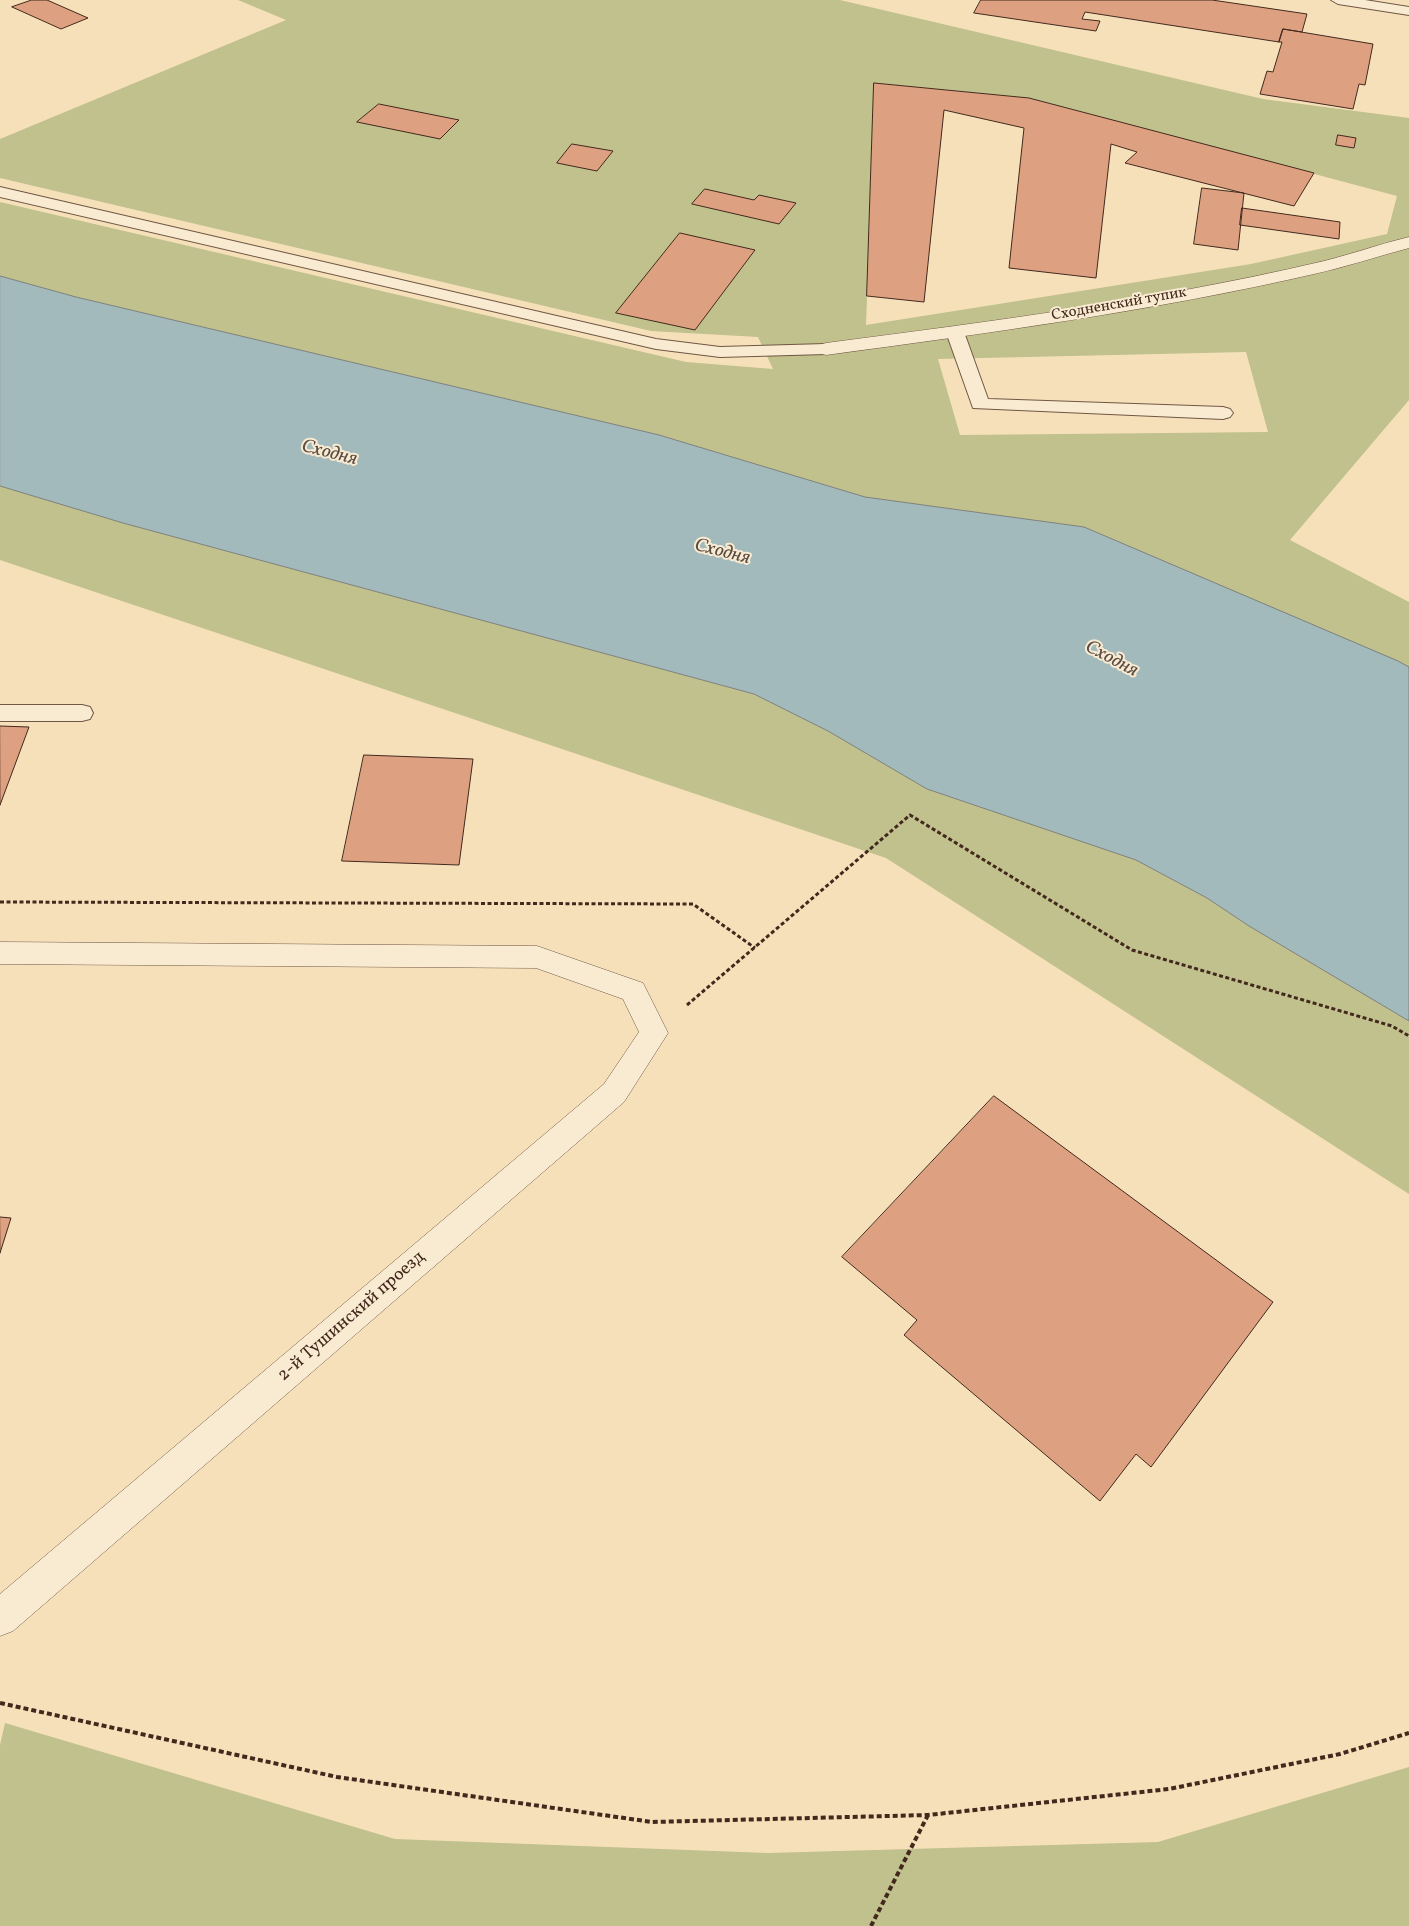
<!DOCTYPE html>
<meta charset="utf-8">
<style>
body{margin:0}
canvas{display:block;background:#f6e0ba}
</style>
<canvas width="1409" height="1926"></canvas>
<script>
const ctx = document.querySelector('canvas').getContext('2d');
ctx.lineJoin = 'round';
function fill(path, color) {
  ctx.fillStyle = color;
  ctx.fill(path, 'evenodd');
}
function trace(path, color, width, dash) {
  ctx.strokeStyle = color;
  ctx.lineWidth = width;
  ctx.lineCap = dash ? 'butt' : 'round';
  ctx.setLineDash(dash || []);
  ctx.stroke(path);
}
function label(font, color, halo, rows, align = 'center') {
  ctx.font = font + ' Vollkorn,serif';
  ctx.lineWidth = 4;
  ctx.setLineDash([]);
  ctx.textBaseline = 'middle';
  ctx.strokeStyle = halo;
  ctx.fillStyle = color;
  for (const [text, x, y, turn = 0] of rows) {
    ctx.save();
    ctx.translate(x, y);
    ctx.rotate((+turn || 0) * Math.PI / 180);
    ctx.textAlign = isNaN(turn) ? turn : align;
    if (halo) ctx.strokeText(text, 0, 0);
    ctx.fillText(text, 0, 0);
    ctx.restore();
  }
}
fill(new Path2D(`
 M238 0H840L1263 99 1409 118V400L1290 540 1409 602V667L1084 527 865 497 659 435 76 297 0 276V202L686 362 773 369 758 337 651 331 0 178V139L286 20ZM875 83 1029 98 1397 196 1387 234 1251 264 866 325ZM1246 352 1268 432 960 435 938 359Z
 M0 486 123 523 754 694 828 731 927 789 1136 860 1207 898 1249 926 1409 1021V1194L886 858 0 560Z
 M5 1723 395 1839 768 1853 1158 1842 1409 1767V1926H0V1745Z`), '#c0c18d');
const water = new Path2D(`
 M0 276 76 297 659 435 865 497 1084 527 1398 661 1409 667V1021L1249 926 1207 898 1136 860 927 789 828 731 754 694 123 523 0 486Z`);
fill(water, '#a3babc');
trace(water, '#7d807c', 1);
const building = new Path2D(`
 M32 0H47L88 18 61 29 12 7Z
 M981 0H1212L1307 14 1302 32 1283 29 1279 42 1085 12 1082 19 1100 21 1096 31 974 13Z
 M1283 29 1373 44 1365 85 1359 84 1353 109 1260 94 1267 71 1273 72 1282 42H1279Z
 M874 83 1029 98 1314 173 1294 206 1125 163 1137 152 1111 144 1096 278 1009 268 1024 128 944 110 924 302 867 296Z
 M379 104 459 120 440 139 357 122Z
 M1338 135 1356 138 1354 148 1336 145Z
 M572 144 613 151 597 171 557 163Z
 M1202 188 1244 193 1238 250 1194 244Z
 M705 189 754 200 759 195 796 203 779 224 692 204Z
 M1242 208 1340 222 1339 239 1240 225Z
 M680 233 755 250 695 330 616 313Z
 M0 726 29 727 0 805Z
 M364 755 473 759 459 865 342 861Z
 M994 1096 1273 1302 1151 1467 1136 1454 1100 1501 904 1335 917 1320 842 1257Z
 M0 1217 11 1218 0 1253Z`);
fill(building, '#dda181');
trace(building, '#43291d', 1);
const lane = new Path2D(`
 M1331 0H1365L1409 7V15L1338 4Z
 M0 187 656 339 720 347 826 344 832 345 835 349 832 353 826 354 720 357 656 349 0 197Z
 M955 327 961 328 964 332 988 399 1223 407 1230 409 1233 413 1230 417 1223 419 973 408 946 332 949 328Z
 M0 705H82L90 707 93 713 90 719 82 721H0Z`);
const street = new Path2D(`
 M1409 237V248C1378 256 1346 267 1314 274 1153 311 989 333 826 355L819 353 816 349 819 345 826 343C988 322 1151 301 1311 264 1344 257 1376 245 1409 237Z
 M0 942 537 946 643 983 668 1033 624 1102 13 1631 0 1636V1594L604 1084 639 1032 623 999 536 968 0 964Z`);
trace(lane, '#705744', 2);
trace(street, '#705744', 1);
trace(new Path2D(`
 M0 902 693 904 755 948
 M687 1005 910 815 1132 950 1392 1026 1409 1036`), '#43291d', 3, [4, 2.5]);
trace(new Path2D(`
 M0 1703 337 1777 652 1822 928 1815 1169 1789 1340 1754 1409 1733
 M871 1926 928 1815`), '#43291d', 4, [5, 3]);
fill(lane, '#f9ebd2');
fill(street, '#f9ebd2');
label('15px', '#43291d', '#f9ebd2', [
 ["Сходненский тупик",1119,305,-10]
]);
label('18px', '#43291d', '#f9ebd2', [
 ["2-й Тушинский проезд",352,1317,-41]
]);
label('italic 19px', '#5b4d45', '#f9ebd2', [
 ["Сходня",329,454,14],
 ["Сходня",722,553,14],
 ["Сходня",1111,660,28]
]);
</script>
